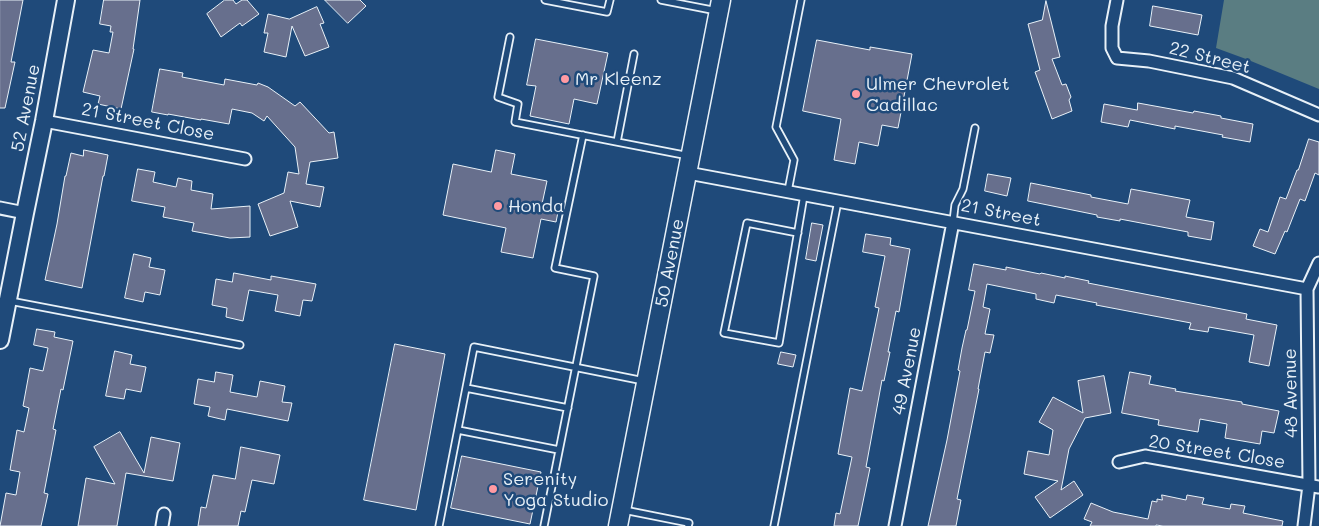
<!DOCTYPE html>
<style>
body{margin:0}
canvas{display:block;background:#1f4a7a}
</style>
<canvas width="1319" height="526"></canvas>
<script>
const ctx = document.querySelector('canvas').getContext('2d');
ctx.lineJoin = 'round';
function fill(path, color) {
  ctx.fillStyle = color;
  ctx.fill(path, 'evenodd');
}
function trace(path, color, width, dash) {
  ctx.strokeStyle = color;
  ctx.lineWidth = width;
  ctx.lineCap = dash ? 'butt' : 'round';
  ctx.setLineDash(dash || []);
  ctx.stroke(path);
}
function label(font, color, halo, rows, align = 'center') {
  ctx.font = font + ' Mali,sans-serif';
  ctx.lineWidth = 5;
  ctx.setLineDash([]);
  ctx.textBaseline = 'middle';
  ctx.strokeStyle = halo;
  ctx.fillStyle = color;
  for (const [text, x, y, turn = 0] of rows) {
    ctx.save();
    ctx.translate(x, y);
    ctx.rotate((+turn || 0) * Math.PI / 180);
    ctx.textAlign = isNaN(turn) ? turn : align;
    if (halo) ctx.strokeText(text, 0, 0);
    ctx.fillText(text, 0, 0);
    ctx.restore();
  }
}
fill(new Path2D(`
 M1224 0H1319V89L1246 59 1216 48Z`), '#5a7d82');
const building = new Path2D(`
 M0 0H23L11 62H15L5 108H0Z
 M104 0H140L133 49H134L121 109 98 104 100 96 83 92 93 50 109 53 113 32H110L111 26 100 24Z
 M225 0H233L236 4 242 0H247L259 14 242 26 240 23 221 37 207 14Z
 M325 0H360L366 6 348 23Z
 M1046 1 1060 57 1052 59 1062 85 1066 84 1071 97 1069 100 1072 111 1052 119 1035 72 1040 70 1028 24 1042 20Z
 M1153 6 1202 15 1198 35 1150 26Z
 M317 7 324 23 320 24 329 47 305 56 292 26 286 57 264 52 268 33H264L268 14 289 19Z
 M536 39 608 53 597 104 574 99 569 124 530 116 536 86 527 85Z
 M817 40 870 50V47L912 54 898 128 882 125 878 146 859 142 855 164 834 160 841 119 803 111Z
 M160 69 183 73 182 77 224 85 225 79 257 85 258 83 268 87 295 106 300 102 329 133 334 132 338 158 310 162 306 184 324 187 320 207 290 201 298 227 270 236 258 204 284 193 288 172 299 174 295 147 267 116 264 121 252 113 232 109 229 124 201 119V120L168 114V115L152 112Z
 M1138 103 1193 113 1194 111 1221 116V118L1253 124 1250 142 1222 137 1223 135 1175 126V129L1130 120 1128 127 1101 122 1104 104 1137 110Z
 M1309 139 1319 142V175L1315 173 1305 201 1300 199 1287 232 1285 231 1275 254 1253 246 1260 229 1268 232 1280 197 1286 199 1297 170H1298Z
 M84 150 108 155 104 176H103L82 288 45 280 57 224 65 176H66L71 153 83 156Z
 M496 150 515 154 511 174 547 181 542 204 559 207 556 222 541 219 533 258 501 252 506 228 443 215 453 164 491 172Z
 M138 169 155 172 153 182 176 187 178 178 192 181 191 190 213 194 211 209 250 206V237L230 238 192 231 194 223 163 217 165 207 132 201Z
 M988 174 1011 178 1007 196 985 191Z
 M1031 183 1091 195V197L1128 204 1131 189 1190 200 1186 217 1214 222 1211 240 1188 236V232L1120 219V221L1097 217V215L1028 201Z
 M812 223 823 225 816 261 806 259Z
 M866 234 891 238 890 245 910 249 899 312 896 311 888 352H890L884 381 882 380 866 467 870 468 858 526H834L836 513 840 514 852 457 838 454 850 388 862 391 879 308 875 307 885 256 863 252Z
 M134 254 151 258 149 267 165 270 160 295 145 292 143 302 125 298Z
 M974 264 1006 270V267L1040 274 1041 273 1065 278V276L1089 281 1088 283 1247 314 1246 319 1277 325 1269 366 1249 362 1254 335 1209 327 1208 332 1189 329 1191 323 1096 305 1097 303 1056 295 1054 303 1036 299V294L987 284 983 307 990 309 985 334 994 335 990 353 985 352 978 389H979L957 499 961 500 956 526H928L947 440 960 371 958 370 962 348 966 330H967L975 291 969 290Z
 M234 273 271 280V276L316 284 312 301 303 300 300 316 275 311 278 295 249 290 243 321 226 317 227 308 212 305 216 279 232 282Z
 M37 329 55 332 54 337 73 341 63 390 61 389 53 429 56 430 44 493 48 494 41 526H0L6 493 16 495 20 472 10 470 17 430 24 432 29 408 23 406 30 368 43 371 48 348 34 345Z
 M395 344 445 354 416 510 364 500Z
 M115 351 132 355 130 364 146 367 141 392 126 389 124 399 106 396Z
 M781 352 796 355 793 367 778 364Z
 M216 372 233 375 230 392 257 397 260 381 285 386 282 402 292 403 288 421 227 409 225 420 208 416 210 407 194 404 198 379 214 382Z
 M1130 372 1151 376 1149 384 1176 389 1175 391 1242 402V404L1279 411 1274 433 1262 431 1260 444 1225 438 1227 424 1200 419 1198 432 1158 425 1159 420 1122 413Z
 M1104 376 1111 413 1085 418 1069 449 1061 490 1074 481 1083 495 1050 518 1035 497 1058 481 1024 474 1028 451 1049 455 1053 430 1039 422 1053 397 1083 413 1078 381Z
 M120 432 144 473 151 437 180 443 173 481 126 473 117 526H78L86 478 115 484 94 447Z
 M241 447 280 455 274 484 252 480 245 512 241 511 238 526H198L201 507 206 508 213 475 235 479Z
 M462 456 541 472 530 524 451 508Z
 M1162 495 1186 500 1187 495 1204 498 1202 504 1230 509 1231 504 1245 506 1243 513 1283 521 1282 526H1163L1156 525V526H1090L1092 522 1084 519 1091 503 1113 512 1148 519 1152 501 1157 502V499L1162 500Z`);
fill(building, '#676f8d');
trace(building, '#e8f1f8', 1);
const lane = new Path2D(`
 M545 0 607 12 610 0
 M661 0 717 11
 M510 37 498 97 518 104 515 122 617 142
 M634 54 617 142 689 156
 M788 191 794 160 776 127 801 0
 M953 222 955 205 963 189 975 128
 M798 233 747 223 724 333 779 343 804 195
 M10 301 240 345
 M466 388 568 408
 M458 430 559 450
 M624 510 689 523 688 526
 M439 526 474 347 644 381
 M544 526 594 276 555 268 583 135
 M774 526 838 201`);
const street = new Path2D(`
 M1117 0 1112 26V48L1117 58 1149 61 1233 78 1319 115
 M44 121 245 159
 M688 173 1307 289
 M0 208 25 213
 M1119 462 1145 456 1319 487
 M162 526 164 514
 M895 526 953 222
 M1304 526 1309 485 1307 289 1319 263`);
const secondary = new Path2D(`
 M0 340 25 213 44 121 66 0`);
const primary = new Path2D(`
 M618 526 721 0`);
trace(lane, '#e8f1f8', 9);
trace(street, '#e8f1f8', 15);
trace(secondary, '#e8f1f8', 20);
trace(primary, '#e8f1f8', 21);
trace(lane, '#1f4a7a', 5.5);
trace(street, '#1f4a7a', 11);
trace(secondary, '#1f4a7a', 16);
trace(primary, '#1f4a7a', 18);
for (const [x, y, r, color] of [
 [565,79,5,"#ff9aa2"],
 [856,94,5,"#ff9aa2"],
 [498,206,5,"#ff9aa2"],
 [493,489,5,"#ff9aa2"]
]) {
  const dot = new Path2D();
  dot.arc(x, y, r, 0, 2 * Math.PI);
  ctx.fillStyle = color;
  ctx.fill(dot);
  trace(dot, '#1f4a7a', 2);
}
label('18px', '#e8f1f8', '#1f4a7a', [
 ["22 Street",1210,58,14],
 ["52 Avenue",26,108,-79],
 ["21 Street Close",148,122,11],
 ["21 Street",1001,213,11],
 ["50 Avenue",670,263,-79],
 ["49 Avenue",907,371,-79],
 ["48 Avenue",1291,393,-91],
 ["20 Street Close",1217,452,9]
]);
label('18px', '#e8f1f8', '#1f4a7a', [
 ["Mr Kleenz",575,79],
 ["Ulmer Chevrolet",866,84],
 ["Cadillac",866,105],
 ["Honda",508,206],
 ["Serenity",503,479],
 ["Yoga Studio",503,500]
], 'left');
</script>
